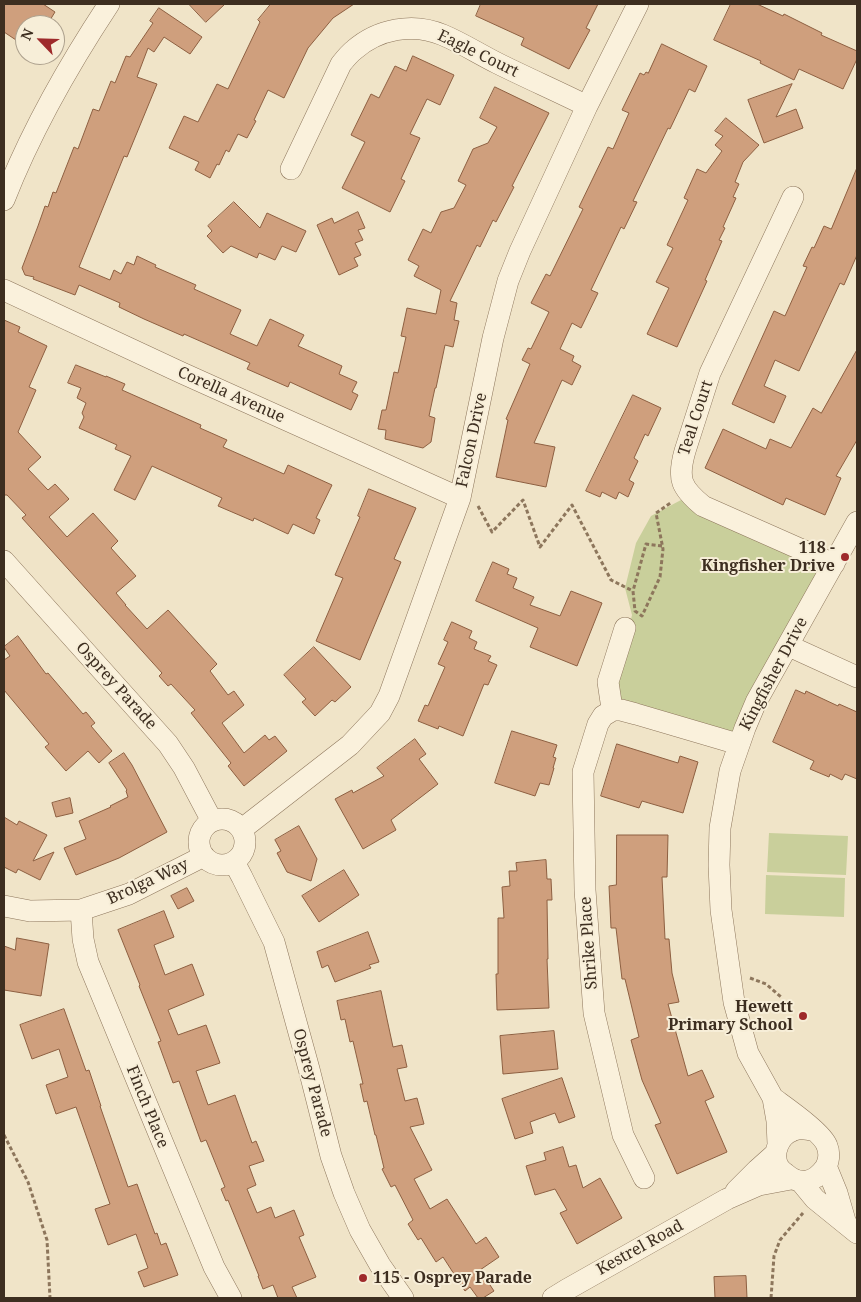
<!DOCTYPE html>
<style>
body{margin:0}
#map{position:relative;width:861px;height:1302px;overflow:hidden;background:#f0e4c8;font-family:"Noto Serif",serif}
canvas{display:block}
.frame{position:absolute;inset:0;border:5px solid #3d2e20;pointer-events:none}
.north{position:absolute;left:15px;top:15px;width:50px;height:50px;box-sizing:border-box;background:#f7eed8;border:1px solid #ada18e;border-radius:50%;rotate:294deg;font-size:14px;font-weight:700;line-height:20px;text-align:center;color:#3d2e20}
.north::after{content:'';display:block;margin:auto;width:18px;height:22px;background:#9e2a2b;clip-path:polygon(50% 0,100% 100%,50% 72%,0 100%)}
</style>
<div id="map">
<canvas width="861" height="1302"></canvas>
<div class="frame"></div>
<div class="north">N</div>
</div>
<script>
const ctx = document.querySelector('canvas').getContext('2d');
ctx.lineJoin = 'round';
function fill(path, color) {
  ctx.fillStyle = color;
  ctx.fill(path, 'evenodd');
}
function trace(path, color, width, dash) {
  ctx.strokeStyle = color;
  ctx.lineWidth = width;
  ctx.lineCap = dash ? 'butt' : 'round';
  ctx.setLineDash(dash || []);
  ctx.stroke(path);
}
function label(font, color, halo, rows, align = 'center') {
  ctx.font = font + ' "Noto Serif",serif';
  ctx.lineWidth = 4;
  ctx.setLineDash([]);
  ctx.textBaseline = 'middle';
  ctx.strokeStyle = halo;
  ctx.fillStyle = color;
  for (const [text, x, y, turn = 0] of rows) {
    ctx.save();
    ctx.translate(x, y);
    ctx.rotate((+turn || 0) * Math.PI / 180);
    ctx.textAlign = isNaN(turn) ? turn : align;
    if (halo) ctx.strokeText(text, 0, 0);
    ctx.fillText(text, 0, 0);
    ctx.restore();
  }
}
fill(new Path2D(`
 M681 500 823 570 733 734 617 704 614 692 632 615 625 588 636 543 651 516Z
 M769 833 848 836 846 875 767 872Z
 M766 875 845 878 844 917 765 914Z`), '#c9cf9b');
const building = new Path2D(`
 M4 4H43L55 12 47 25H25V46L4 32Z
 M189 4H225L206 22Z
 M271 4H354L333 18 308 48 284 98 268 90 254 120 256 121 247 138 238 134 229 152 226 150 219 165 217 164 210 178 195 170 199 162 169 148 184 116 198 122 217 84 228 89 260 22 258 20Z
 M481 4H598L586 28 590 30 569 69 521 45 524 38 476 16Z
 M731 4H757L783 16 784 14 822 33 821 35 857 51V59L843 89 799 69 794 80 760 63 761 61 714 40Z
 M159 8 202 37 190 54 164 37 154 52 148 48 137 77 157 84 127 157 124 156 79 267 110 280 114 270 121 274 127 262 134 265 137 256 156 265 155 267 196 285 194 289 241 310 230 334 257 346 270 319 304 335 298 346 342 366 339 374 357 382 352 392 358 395 351 410 290 382 288 387 247 369 250 363 184 334 183 336 144 319 119 307 120 303 79 285 75 295 33 279 34 277 25 275 22 268 38 226 45 206 48 207 53 192 56 193 74 147 78 149 93 109 99 111 111 81 115 83 126 56 130 57 153 23 150 21Z
 M662 44 707 66 695 92 689 89 670 129 668 128 633 201 637 202 624 229 621 227 591 290 598 293 581 328 572 323 560 349 574 356 572 361 581 366 572 385 562 380 534 443 555 447 546 487 496 477 508 420 506 419 530 364 522 360 528 348 531 349 549 312 531 303 546 274 550 276 583 209 579 207 608 147 613 149 629 113 622 110 640 73 644 75 646 72 648 73Z
 M413 56 454 75 440 105 427 99 410 134 420 138 401 179 405 181 390 212 342 188 365 142 351 135 371 94 379 98 395 66 406 71Z
 M792 84 776 117 796 109 803 128 764 143 748 100Z
 M495 87 549 113 512 186 514 187 496 222 493 220 480 247 477 245 450 301 457 303 454 320 459 321 453 347 445 345 436 388H435L429 416 435 418 431 442 423 448 385 439 386 430 378 429 382 410H386L394 372 398 373 406 337 401 336 407 308 436 314 441 290 414 276 419 266 408 260 423 229 431 233 441 212 454 208 466 185 458 181 473 149 488 143 497 127 480 118Z
 M726 118 759 145 743 162 735 182 739 184 733 197 736 198 723 227 725 228 719 240 722 241 705 280 707 281 677 347 647 334 669 288 656 282 673 248 667 245 688 200 684 198 697 169 706 173 722 151 715 145 723 136 715 131Z
 M857 168V255L844 285 840 283 799 371 775 360 764 386 786 396 774 423 732 404 774 311 785 316 807 267 803 266 812 247 814 248 824 226 831 229Z
 M234 202 260 228 267 213 306 231 296 252 282 246 275 260 259 253 257 258 231 246 223 253 207 236 212 231 208 226Z
 M358 212 365 228 358 230 363 240 355 243 361 255 354 258 358 266 339 275 317 225 332 218 334 223Z
 M4 320 20 327 18 332 47 346 29 387 36 390 18 432 41 457 28 469 48 490 55 484 69 499 49 517 67 537 93 513 118 541 111 548 136 576 116 593 126 605H125L147 629 168 610 217 664 210 671 228 695 234 691 244 705 222 723 244 753 265 735 269 740 275 736 287 751 244 786 228 766 231 763 191 713 195 710 171 684 168 686 159 676 162 673 22 518 26 515 7 495H4Z
 M857 350V440L836 476 841 478 825 515 786 498 783 505 705 468 723 429 766 449 770 439 791 448 813 408 821 413Z
 M76 365 106 377V376L125 384 122 390 201 425 200 428 227 440 223 447 284 474 288 465 332 485 316 518 320 520 314 534 293 524 288 534 254 518 253 521 218 506 222 498 152 466 135 500 114 490 131 456 115 449 117 445 79 428 84 417 82 413 86 403 77 398 81 388 68 383Z
 M633 395 661 408 648 436 645 434 634 458 638 461 629 480 634 483 628 497 619 492 616 499 602 492 600 497 586 491Z
 M369 489 416 508 394 559 401 562 360 660 316 641 343 578 335 575 360 517 358 516Z
 M493 562 509 569 507 574 517 578 513 588 534 597 530 605 560 616 571 591 602 603 577 666 530 647 538 628 476 601Z
 M452 622 472 631 469 638 477 642 474 649 491 656 488 661 497 665 488 685 484 684 463 736 439 726 438 729 418 721 425 705 428 706 445 667 438 664 448 642 444 640Z
 M18 636 46 674 48 673 83 714 86 712 95 723 91 726 112 751 99 763 88 751 66 771 45 747 49 744 4 690V660L10 656 4 647Z
 M314 647 351 687 335 702 332 700 315 716 302 702 306 699 284 675Z
 M796 690 805 694 806 691 838 706 839 704 857 712V779L845 774 842 780 830 774 829 777 810 769 814 761 773 742Z
 M512 731 557 745 553 757 556 758 553 768H554L549 785 540 783 535 796 495 783Z
 M415 739 426 754 419 759 438 784 391 820 396 830 363 849 335 799 352 790 353 793 384 776 377 768Z
 M617 744 678 763 680 756 698 762 683 813 642 801 639 808 601 796Z
 M124 753 132 765 167 832 119 858 76 875 64 848 86 839 79 821 111 807 110 806 128 797 126 791 127 790 109 763Z
 M70 798 73 813 56 817 52 803Z
 M4 817 17 825 19 821 47 835 33 861 54 852 40 880 18 869 16 873 4 867Z
 M299 826 317 859 311 881 287 872 277 853 281 851 275 840Z
 M617 835H668L667 877H662L665 939H669L672 973 679 1002 668 1004 688 1076 702 1070 714 1097 705 1101 727 1152 677 1174 655 1125 661 1123 642 1080 631 1040 639 1037 625 979H622L616 928H611L609 886 616 885Z
 M546 860 547 879H551L552 900H547L548 959H547L549 1008 497 1010 496 974H498V918H504L502 887 510 886 509 871H517L516 863Z
 M344 870 359 895 319 922 302 896Z
 M187 888 194 901 178 909 171 896Z
 M164 911 174 937 154 945 165 975 192 964 204 995 168 1010 178 1035 206 1025 220 1063 196 1071 208 1105 235 1095 252 1143 256 1141 264 1161 249 1166 256 1185 247 1189 257 1213 271 1207 275 1218 294 1210 304 1235 299 1237 316 1277 292 1287 297 1298H278L273 1285 263 1289 258 1276H259L228 1200 226 1201 221 1189 225 1187 206 1140 201 1142 179 1081 173 1083 158 1042 161 1041 139 986 140 985 118 930Z
 M368 932 379 962 369 965 371 968 335 982 328 965 322 968 317 952Z
 M17 938 49 944 41 996 4 990V946L15 950Z
 M381 991 393 1047 402 1045 407 1067 397 1069 405 1101 417 1098 424 1124 410 1127 432 1170 414 1179 430 1209 447 1199 476 1244 486 1237 499 1257 480 1270 494 1291 483 1298H478L470 1287 465 1291 443 1257 436 1262 421 1238 418 1240 408 1224 413 1220 395 1185 391 1187 382 1169 384 1168 376 1135H375L367 1101 364 1102 360 1084H363L353 1041 350 1042 345 1019 341 1020 337 1001Z
 M64 1009 86 1071 89 1070 101 1106H100L128 1187 137 1184 155 1234 157 1233 161 1245 166 1243 178 1275 144 1287 138 1272 148 1268 136 1234 108 1245 95 1209 110 1204 76 1107 56 1114 46 1085 68 1077 59 1049 32 1059 20 1025Z
 M554 1031 558 1069 503 1074 500 1036Z
 M562 1078 575 1117 559 1123 555 1113 530 1122 533 1133 515 1139 502 1099Z
 M563 1147 569 1167 576 1165 583 1188 600 1178 622 1218 577 1244 560 1213 567 1210 555 1189 535 1195 526 1166 546 1160 544 1153Z
 M746 1276 747 1298H715L714 1277Z`);
fill(building, '#cf9f7d');
trace(building, '#8d5f41', 1);
const minor = new Path2D(`
 M291 169 341 64C345 59 349 54 354 50 378 29 413 22 443 35 462 43 479 54 497 63 527 78 557 91 587 106
 M793 197 710 373 685 451C677 479 681 488 703 506L834 564
 M4 200C31 131 68 66 109 4
 M4 290 182 373 460 498
 M4 561 168 744 184 768 212 821
 M789 646 857 677
 M613 710 611 702 608 682 625 628
 M199 842a23 23 0 1 1 46 0a23 23 0 1 1-46 0Z
 M242 829 350 745 380 713 389 696 460 498 493 338 508 281 520 251 587 106 638 4
 M234 862 242 877 274 942 309 1069 331 1156 344 1193 360 1230 380 1265 403 1298
 M4 906 30 911 81 910 129 894 204 856
 M81 910 83 939 88 962 214 1267 231 1298
 M773 1098C785 1107 823 1133 827 1146 830 1153 829 1162 825 1168 814 1183 800 1186 786 1174 783 1172 780 1169 778 1166 772 1153 779 1136 792 1131 799 1127 808 1129 815 1131
 M778 1144 777 1121 773 1098 748 1053 734 1002 721 910 719 865 720 828 730 771 745 728 756 702 857 522
 M826 1166 837 1193 846 1224
 M644 1178 623 1135 594 1013 585 890 583 772 598 724 603 716 613 710H621L636 714 738 744
 M801 1182 815 1199 857 1233
 M736 1191 757 1170 776 1153
 M553 1298 566 1290 727 1199 759 1185 791 1179`);
trace(minor, '#8d765c', 22);
trace(new Path2D(`
 M478 506 492 532 523 500 540 547 572 505 611 580 633 591
 M662 546 646 544 633 591 635 611 642 616 660 577 663 549 656 513 672 502
 M750 978 766 984 781 997
 M4 1135 28 1182 47 1240 50 1298
 M771 1298 774 1256 780 1240 803 1213`), '#8d765c', 3, [4, 2.5]);
trace(minor, '#faf1dc', 21);
for (const [x, y, r, color] of [
 [845,557,5,"#9e2a2b"],
 [803,1016,5,"#9e2a2b"],
 [363,1278,5,"#9e2a2b"]
]) {
  const dot = new Path2D();
  dot.arc(x, y, r, 0, 2 * Math.PI);
  ctx.fillStyle = color;
  ctx.fill(dot);
  trace(dot, '#f7eed8', 2);
}
label('16px', '#3d2e20', '#f7eed8', [
 ["Eagle Court",478,54,26],
 ["Corella Avenue",231,395,24],
 ["Teal Court",696,418,-72],
 ["Falcon Drive",472,440,-78],
 ["Kingfisher Drive",774,674,-62],
 ["Osprey Parade",116,686,48],
 ["Brolga Way",148,882,-25],
 ["Shrike Place",589,943,-94],
 ["Osprey Parade",312,1083,75],
 ["Finch Place",147,1107,68],
 ["Kestrel Road",640,1248,-29]
]);
label('bold 16px', '#3d2e20', '#f7eed8', [
 ["118 -",835,548],
 ["Kingfisher Drive",835,566],
 ["Hewett",793,1007],
 ["Primary School",793,1025],
 ["115 - Osprey Parade",373,1278,"left"]
], 'right');
</script>
